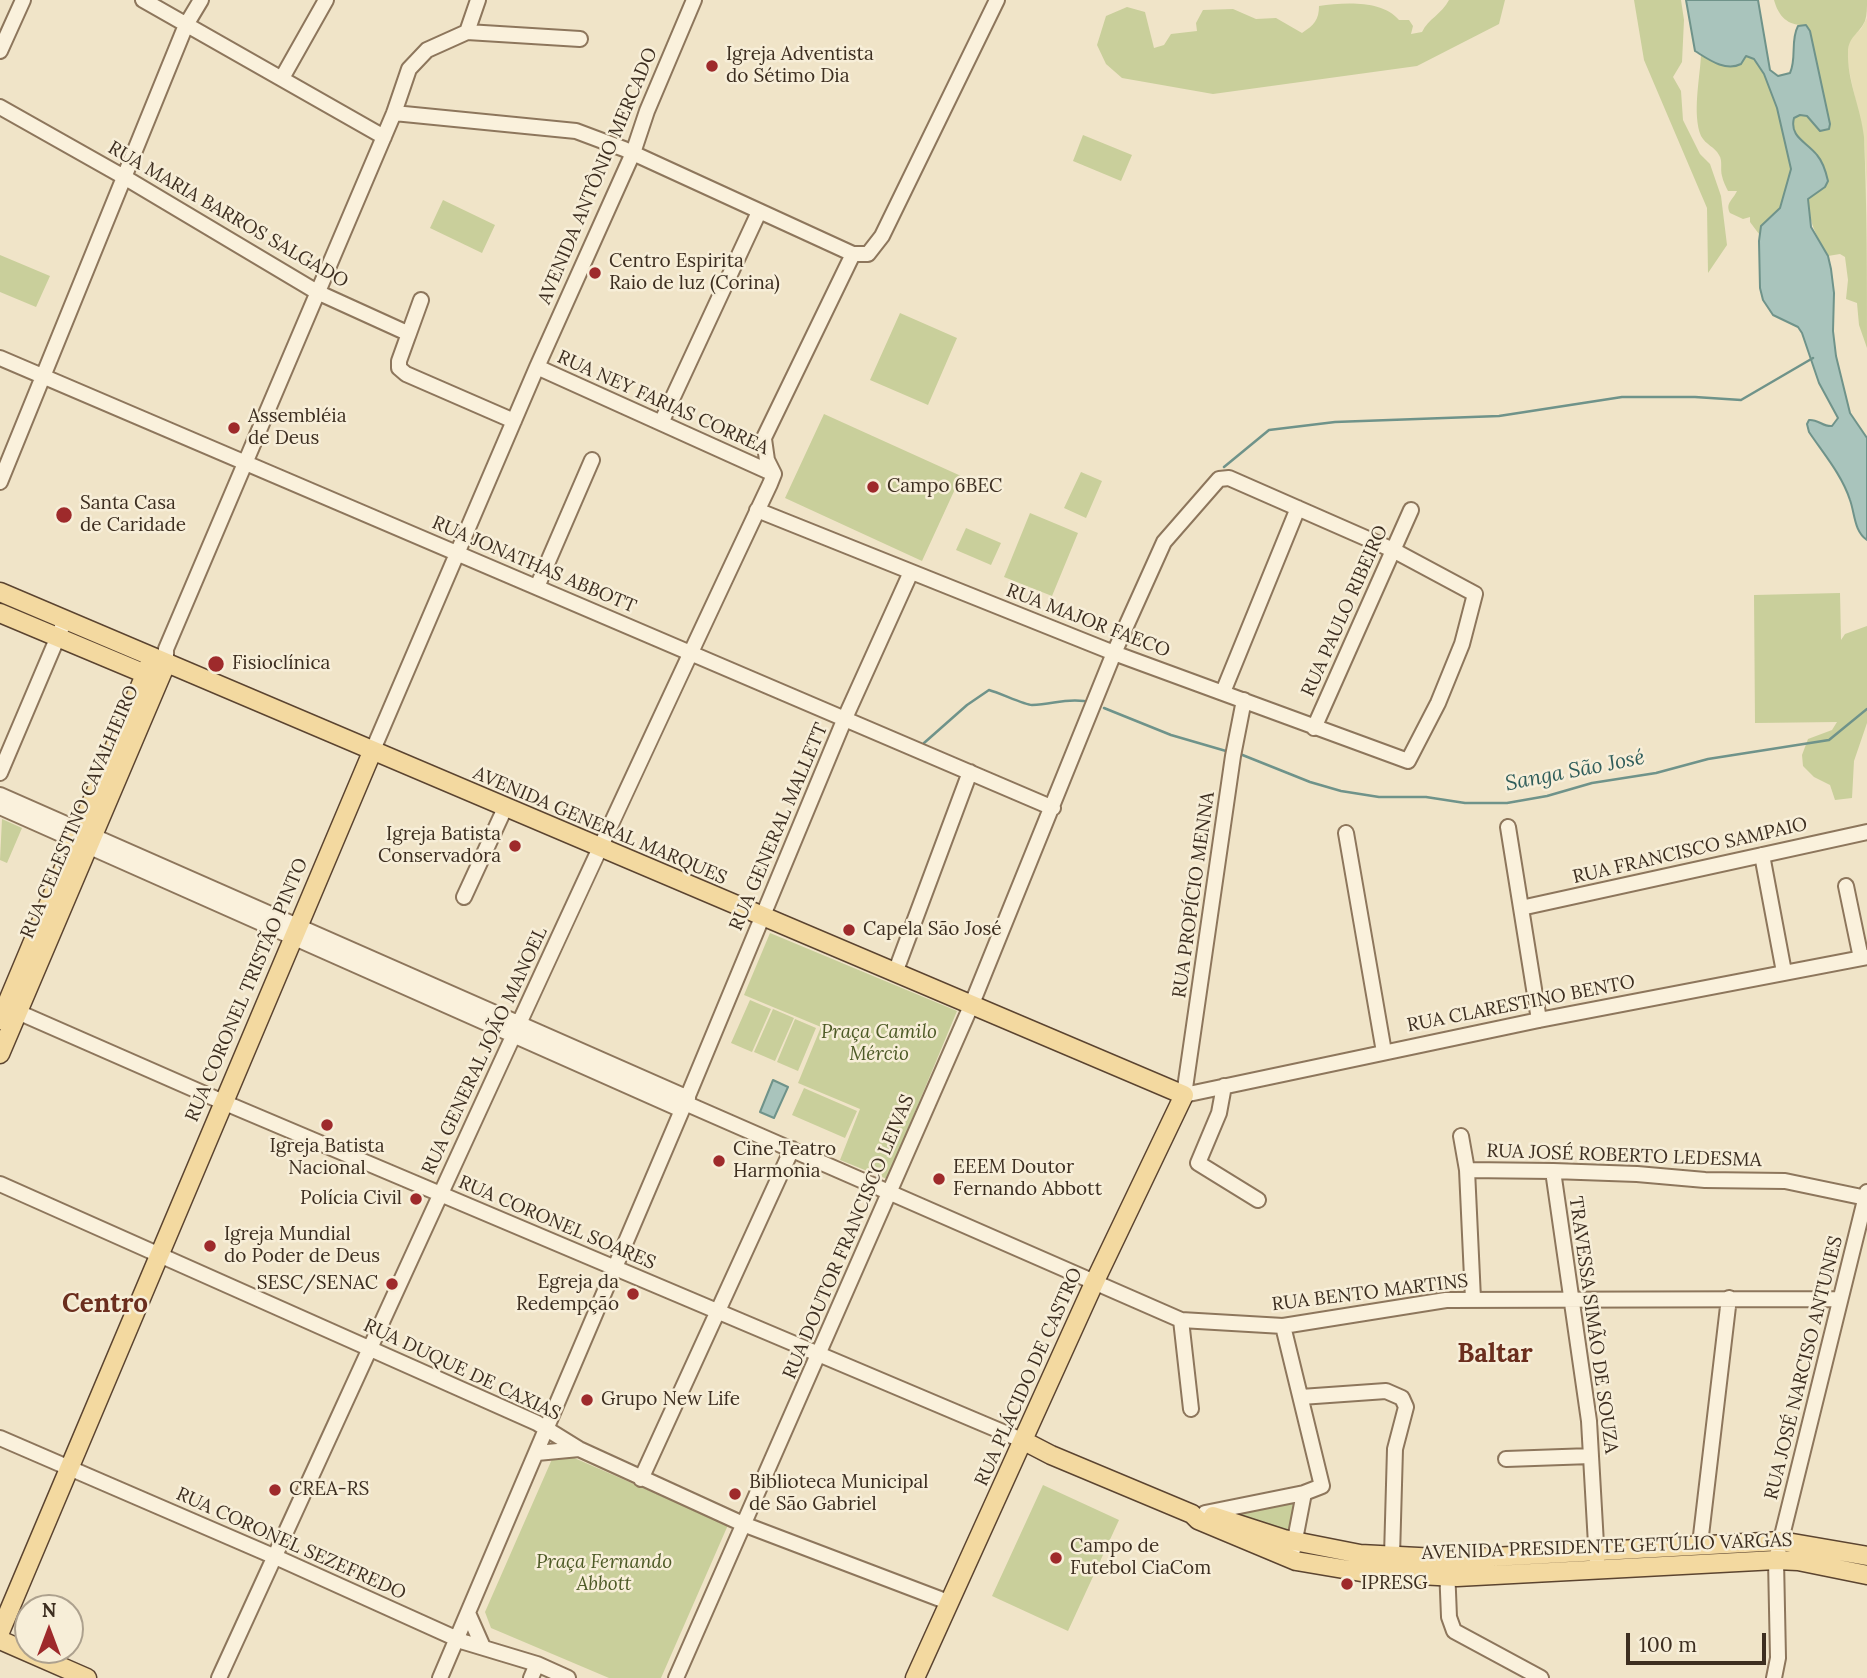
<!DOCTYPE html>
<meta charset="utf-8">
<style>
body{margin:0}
#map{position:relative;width:1867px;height:1678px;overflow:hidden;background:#f0e4c8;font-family:Lora,serif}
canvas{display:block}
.north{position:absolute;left:14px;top:1594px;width:70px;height:70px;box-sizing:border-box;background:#f7eed8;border:2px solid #ada18e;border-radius:50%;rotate:0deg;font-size:19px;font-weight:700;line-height:28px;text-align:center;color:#3d2e20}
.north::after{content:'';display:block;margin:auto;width:24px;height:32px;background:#9e2a2b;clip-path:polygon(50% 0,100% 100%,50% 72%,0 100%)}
.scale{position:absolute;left:1626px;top:1633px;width:140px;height:32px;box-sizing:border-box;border:4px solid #3d2e20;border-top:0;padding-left:9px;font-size:21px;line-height:24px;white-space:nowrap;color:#3d2e20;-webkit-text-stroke:5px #f7eed8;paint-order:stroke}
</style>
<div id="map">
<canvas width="1867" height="1678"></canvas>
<div class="north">N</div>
<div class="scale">100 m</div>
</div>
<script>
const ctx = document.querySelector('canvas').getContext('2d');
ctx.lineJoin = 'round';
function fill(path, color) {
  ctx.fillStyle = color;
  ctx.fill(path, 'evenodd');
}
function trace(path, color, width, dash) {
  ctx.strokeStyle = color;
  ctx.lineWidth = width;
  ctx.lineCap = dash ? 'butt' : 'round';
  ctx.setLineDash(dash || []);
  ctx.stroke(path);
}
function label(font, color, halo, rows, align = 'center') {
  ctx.font = font + ' Lora,serif';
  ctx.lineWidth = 5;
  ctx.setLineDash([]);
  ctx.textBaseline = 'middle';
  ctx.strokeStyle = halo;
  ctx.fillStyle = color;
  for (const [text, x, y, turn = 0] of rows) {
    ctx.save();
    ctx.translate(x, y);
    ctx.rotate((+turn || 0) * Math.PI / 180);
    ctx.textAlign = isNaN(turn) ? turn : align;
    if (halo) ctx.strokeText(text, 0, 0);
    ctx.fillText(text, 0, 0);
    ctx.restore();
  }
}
fill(new Path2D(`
 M1867 18V188L1864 140 1848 65V50L1849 39 1861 29Z`), '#e6deb5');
fill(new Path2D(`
 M1449 0H1505L1499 24 1417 66 1213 94 1122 78 1106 64 1097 45 1106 16 1127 7 1145 12 1154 48 1164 45 1171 34 1197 31 1196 23 1203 10 1233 9 1256 19 1276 18 1302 33C1314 25 1319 20 1319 6 1344 2 1383 0 1399 20H1409L1413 26 1411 34 1422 32C1428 19 1442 14 1449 0Z
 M1634 0H1681L1684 20 1682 62 1673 77 1681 91 1683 120 1700 154 1710 164 1721 196 1727 245 1708 273 1707 208 1644 60Z
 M1774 0H1867C1867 7 1867 15 1865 21 1859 34 1848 37 1848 52 1847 81 1861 108 1864 137 1867 207 1867 278 1867 348L1859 325 1857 303 1846 299 1848 280 1845 257 1840 254 1828 256C1816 234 1809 224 1808 199L1828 181C1826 172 1822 162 1816 155 1806 142 1789 137 1794 118L1800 115 1807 116 1820 131V81L1810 31 1806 25C1789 26 1779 18 1774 0Z
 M1701 55 1724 65 1743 59 1746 56 1754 59 1764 74 1777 108 1791 169 1780 208 1761 226 1759 234 1750 222V217L1743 219 1730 213C1725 203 1733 200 1737 191H1728C1726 187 1723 181 1722 176 1720 169 1723 161 1719 155 1715 147 1706 145 1701 136 1692 114 1700 78 1701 55Z
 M1083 135 1132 155 1121 181 1073 161Z
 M443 200 495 225 482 253 430 228Z
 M0 255 50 276 36 307 0 292Z
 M900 313 957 338 928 405 870 380Z
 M824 414 961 476 922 561 785 498Z
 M1081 472 1102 481 1086 518 1064 508Z
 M1030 513 1078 533 1052 596 1004 577Z
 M966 528 1001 543 991 565 956 550Z
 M1840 593 1841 640 1845 634 1867 626V723L1854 761 1852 798 1835 800 1830 785 1814 777 1803 766 1802 755 1808 739 1832 730 1837 722 1755 723 1754 595Z
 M2 819 22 828 7 863 0 860Z
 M770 933 957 1011 887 1179 840 1160 860 1109 798 1083 821 1027 744 995Z
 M750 1000 771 1009 752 1052 731 1043Z
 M773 1009 794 1018 775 1061 754 1052Z
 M795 1019 816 1028 798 1071 777 1062Z
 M804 1088 857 1111 845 1138 792 1115Z
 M556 1450 728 1525 661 1678H609L491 1628 485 1612Z
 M1043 1485 1119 1520 1068 1631 992 1596Z
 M1296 1499 1292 1533 1221 1512Z`), '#c9cf9b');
const water = new Path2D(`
 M1686 0H1758L1770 70 1778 76 1790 73C1797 58 1790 41 1798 26L1806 25 1810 31 1830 124 1829 129 1820 131 1807 116 1800 115 1794 118C1789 137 1807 142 1817 155 1823 162 1826 172 1828 181L1825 187 1808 199 1811 227 1828 256 1831 269 1834 293 1833 331 1836 356 1850 413 1867 438V540C1854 531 1855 514 1850 500 1842 475 1823 453 1809 432L1807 424 1809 420C1818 419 1823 427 1832 426L1838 418 1819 383 1802 333 1798 327 1773 315 1763 300 1760 288 1759 241 1761 226 1780 208 1791 169 1777 108 1764 74 1754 59 1746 56 1741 64C1725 72 1708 59 1695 51Z
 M773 1080 788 1087 774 1118 760 1112Z`);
fill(water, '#a9c4bc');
trace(water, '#6f938a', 2);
trace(new Path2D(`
 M1224 467 1269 430 1335 422 1499 416 1622 397H1695L1741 400 1813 358
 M1104 708 1171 735 1226 751
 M924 743 967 705 989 690C1000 693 1025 705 1032 705 1052 705 1063 698 1084 701
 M1240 754 1310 782 1341 791 1379 797H1426L1465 803H1507L1547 796 1592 783 1656 773 1708 759 1829 740 1867 709`), '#6f938a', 2.5);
const minor = new Path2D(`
 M143 0 384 137
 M467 32 580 39
 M467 32 478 0
 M0 51 23 0
 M282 78 326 0
 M0 107 124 177 317 292 405 332 408 336 399 361V368L406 374 514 421
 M394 113 576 131 624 149 853 254H868L882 236 997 0
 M408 336 421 300
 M0 358 1053 808
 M537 367 774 474
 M661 423 759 212
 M761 444 853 254
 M0 482 186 25 201 0
 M537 587 592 460
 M166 664V649L394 113 409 69 427 50 467 32
 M1223 692 1298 508
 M1244 700 1233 756 1184 1095 1539 1020 1867 957
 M1314 728 1411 510
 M372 752 537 367 633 153 647 111 694 0
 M0 773 65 620
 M0 795 688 1098
 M0 807 682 1110
 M1508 827 1539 1020
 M1346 833 1384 1052
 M1762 855 1784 972
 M1846 886 1861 958
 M464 897 505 808
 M1521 908 1867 832
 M895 973 970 772
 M11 1009 223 1102 1024 1441
 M1224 1086 1219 1113 1198 1163 1258 1200
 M685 1103 1181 1320 1283 1326 1446 1300 1840 1299
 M1461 1136 1467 1170
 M1553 1171 1589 1421 1597 1562
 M0 1184 537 1423 579 1449 743 1524 948 1602
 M1473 1299 1467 1170 1553 1171 1637 1174 1705 1180 1785 1181 1866 1198
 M1181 1320 1191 1409
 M1301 1397 1386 1391 1402 1398 1406 1407 1395 1449 1392 1556
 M0 1438 280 1559 464 1642 537 1664 568 1678
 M537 1453 579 1449
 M1506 1459 1591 1456
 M641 1479 792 1149
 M1205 1513 1304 1493 1322 1486 1283 1326
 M1700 1544 1729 1298
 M1293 1550 1304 1493
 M1447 1567 1449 1617 1454 1631 1541 1678
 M468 1613 483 1647
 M219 1678C402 1279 583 880 770 484L774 474 767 460 764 439
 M440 1678 685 1103 845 718 911 572
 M531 1678 537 1664
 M676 1678 971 1006 1114 653 1164 542 1219 479 1229 478 1393 550 1475 594 1462 644 1438 703 1408 761 1114 653 757 510
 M1774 1678 1778 1658 1776 1560 1867 1192`);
const major = new Path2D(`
 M0 592 1184 1095 1095 1281 915 1678
 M0 613 155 678
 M0 1020 152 658
 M0 1054 166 664
 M1024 1441 1051 1455 1192 1514 1198 1520 1296 1561 1361 1572 1457 1577 1776 1560 1798 1561 1867 1575
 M1213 1516 1284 1539 1360 1554 1457 1559 1781 1541 1867 1556
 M0 1632 372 752
 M0 1640 87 1678`);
trace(minor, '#8d765c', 18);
trace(major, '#5b4430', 21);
trace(minor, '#faf1dc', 14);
trace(major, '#f3d9a0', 18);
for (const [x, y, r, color] of [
 [712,66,7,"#9e2a2b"],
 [595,273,7,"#9e2a2b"],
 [234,428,7,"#9e2a2b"],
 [873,487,7,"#9e2a2b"],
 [64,515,9,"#9e2a2b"],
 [216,664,9,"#9e2a2b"],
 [515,846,7,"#9e2a2b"],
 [849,930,7,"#9e2a2b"],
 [327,1125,7,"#9e2a2b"],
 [719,1161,7,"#9e2a2b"],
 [939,1179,7,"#9e2a2b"],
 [416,1199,7,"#9e2a2b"],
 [210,1246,7,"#9e2a2b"],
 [392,1284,7,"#9e2a2b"],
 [633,1294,7,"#9e2a2b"],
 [587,1400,7,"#9e2a2b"],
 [275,1490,7,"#9e2a2b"],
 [735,1494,7,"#9e2a2b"],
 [1056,1558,7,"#9e2a2b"],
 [1347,1584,7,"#9e2a2b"]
]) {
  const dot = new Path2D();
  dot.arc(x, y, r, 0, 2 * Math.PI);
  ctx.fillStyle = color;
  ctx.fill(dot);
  trace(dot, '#f7eed8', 2.5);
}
label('19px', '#3d2e20', '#f7eed8', [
 ["Igreja Adventista",726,55],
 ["do Sétimo Dia",726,77],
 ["Centro Espirita",609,262],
 ["Raio de luz (Corina)",609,284],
 ["Assembléia",248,417],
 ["de Deus",248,439],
 ["Campo 6BEC",887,487],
 ["Santa Casa",80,504],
 ["de Caridade",80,526],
 ["Fisioclínica",232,664],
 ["Igreja Batista",501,835,"right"],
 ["Conservadora",501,857,"right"],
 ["Capela São José",863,930],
 ["Igreja Batista",327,1147,"center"],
 ["Nacional",327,1169,"center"],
 ["Cine Teatro",733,1150],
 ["Harmonia",733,1172],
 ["EEEM Doutor",953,1168],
 ["Fernando Abbott",953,1190],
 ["Polícia Civil",402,1199,"right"],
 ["Igreja Mundial",224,1235],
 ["do Poder de Deus",224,1257],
 ["Egreja da",619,1283,"right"],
 ["Redempção",619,1305,"right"],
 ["SESC/SENAC",378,1284,"right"],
 ["Grupo New Life",601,1400],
 ["Biblioteca Municipal",749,1483],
 ["de São Gabriel",749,1505],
 ["CREA-RS",289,1490],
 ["Campo de",1070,1547],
 ["Futebol CiaCom",1070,1569],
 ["IPRESG",1361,1584]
], 'left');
label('19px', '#3d2e20', '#f7eed8', [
 ["AVENIDA ANTÔNIO MERCADO",598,176,-67],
 ["RUA MARIA BARROS SALGADO",228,215,30],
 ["RUA NEY FARIAS CORREA",663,403,24],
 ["RUA JONATHAS ABBOTT",534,565,23],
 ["RUA PAULO RIBEIRO",1345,611,-66],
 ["RUA MAJOR FAECO",1088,621,21],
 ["RUA CELESTINO CAVALHEIRO",80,812,-67],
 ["AVENIDA GENERAL MARQUES",600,826,23],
 ["RUA GENERAL MALLETT",779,827,-67],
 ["RUA FRANCISCO SAMPAIO",1690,851,-13],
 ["RUA PROPÍCIO MENNA",1194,895,-82],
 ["RUA CORONEL TRISTÃO PINTO",247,990,-67],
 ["RUA CLARESTINO BENTO",1521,1004,-11],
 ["RUA GENERAL JOÃO MANOEL",485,1051,-65],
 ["RUA JOSÉ ROBERTO LEDESMA",1624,1156,2],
 ["RUA CORONEL SOARES",557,1223,23],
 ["RUA DOUTOR FRANCISCO LEIVAS",849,1237,-67],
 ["RUA BENTO MARTINS",1370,1293,-7],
 ["TRAVESSA SIMÃO DE SOUZA",1593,1325,82],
 ["RUA JOSÉ NARCISO ANTUNES",1804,1368,-76],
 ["RUA DUQUE DE CAXIAS",462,1370,25],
 ["RUA PLÁCIDO DE CASTRO",1029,1377,-66],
 ["RUA CORONEL SEZEFREDO",291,1544,24],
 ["AVENIDA PRESIDENTE GETÚLIO VARGAS",1607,1547,-2]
]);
label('italic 19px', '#4d5a26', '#f7eed8', [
 ["Praça Camilo",879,1033],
 ["Mércio",879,1055],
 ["Praça Fernando",604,1563],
 ["Abbott",604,1585]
]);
label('italic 21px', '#2f5d5a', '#f7eed8', [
 ["Sanga São José",1575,771,-11]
]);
label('bold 26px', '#6b2e1e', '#f7eed8', [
 ["Centro",105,1305],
 ["Baltar",1495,1355]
]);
</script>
